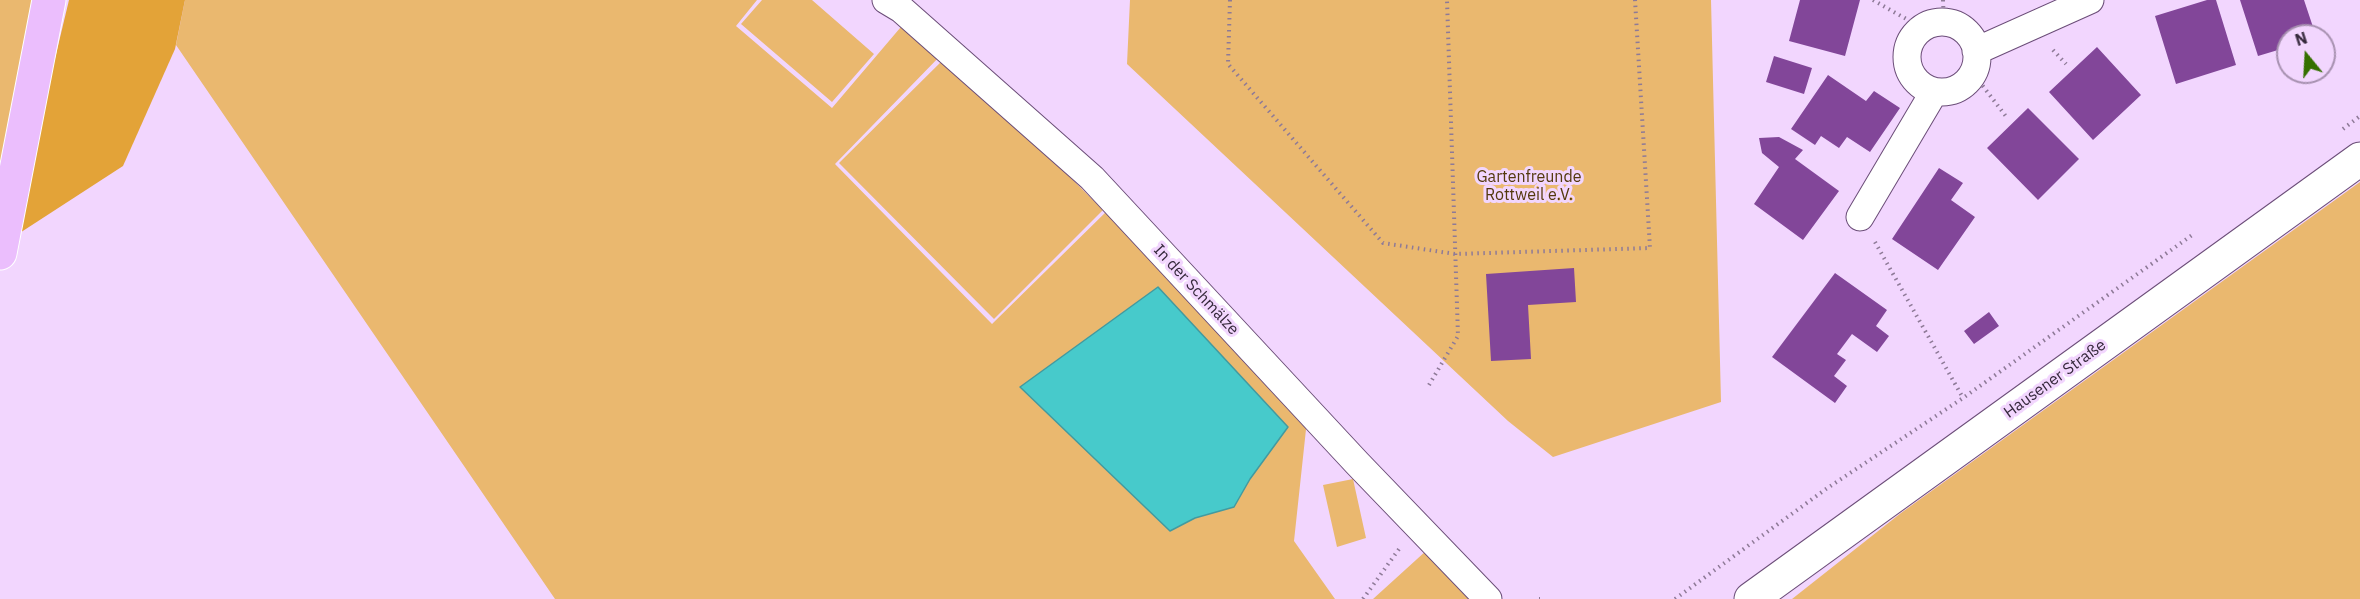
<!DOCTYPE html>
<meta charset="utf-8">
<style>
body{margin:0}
#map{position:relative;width:2360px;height:599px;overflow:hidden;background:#f2d6fe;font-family:"IBM Plex Sans",sans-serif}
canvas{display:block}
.north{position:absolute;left:2276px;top:24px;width:60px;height:60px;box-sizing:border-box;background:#f2d6fe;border:2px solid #a791b0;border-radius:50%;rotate:342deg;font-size:16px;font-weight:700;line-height:24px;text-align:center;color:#36293c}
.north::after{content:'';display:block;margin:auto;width:21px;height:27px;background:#357000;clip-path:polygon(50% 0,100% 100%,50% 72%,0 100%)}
</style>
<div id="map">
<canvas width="2360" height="599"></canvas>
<div class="north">N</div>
</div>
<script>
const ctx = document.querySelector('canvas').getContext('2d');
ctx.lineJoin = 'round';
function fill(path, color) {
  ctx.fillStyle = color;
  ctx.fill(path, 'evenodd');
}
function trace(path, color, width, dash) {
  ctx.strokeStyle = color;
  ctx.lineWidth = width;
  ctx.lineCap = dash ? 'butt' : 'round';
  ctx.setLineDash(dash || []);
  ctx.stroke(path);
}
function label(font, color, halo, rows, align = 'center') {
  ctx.font = font + ' "IBM Plex Sans",sans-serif';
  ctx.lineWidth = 6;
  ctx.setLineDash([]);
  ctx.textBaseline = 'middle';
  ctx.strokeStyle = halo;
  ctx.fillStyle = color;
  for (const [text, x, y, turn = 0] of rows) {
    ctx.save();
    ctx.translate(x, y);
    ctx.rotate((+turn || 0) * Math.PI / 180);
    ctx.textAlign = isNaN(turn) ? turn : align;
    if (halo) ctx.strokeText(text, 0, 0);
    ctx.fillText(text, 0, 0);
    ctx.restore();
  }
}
fill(new Path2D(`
 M0 0H58L0 245Z
 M185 0H757L736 26 832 108 906 21 943 53 835 164 992 324 1111 207 1307 420 1294 541 1335 599H555L176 45Z
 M762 0H812L874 54 832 102 741 24Z
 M1130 0H1711L1721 402 1553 457 1508 421 1127 64Z
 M948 55 1103 210 994 319 839 163Z
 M2360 182V599H1792L1901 513Z
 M1353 479 1366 538 1337 547 1323 485Z
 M1427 550 1470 599H1373Z`), '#eab86f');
fill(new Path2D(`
 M69 0H185L175 49 123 166 12 238Z`), '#e3a338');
const water = new Path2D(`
 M1158 287 1288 427 1250 479 1234 507 1195 518 1170 531 1020 387Z`);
fill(water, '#47cacb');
trace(water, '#429aa0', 1.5);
fill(new Path2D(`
 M1800 0H1860L1845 56 1789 41Z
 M2207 0H2216L2236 65 2176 84 2155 16Z
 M2240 0H2304L2316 36H2288V47L2258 56Z
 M2097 47 2141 95 2093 140 2049 92Z
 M1774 56 1812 68 1804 94 1766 82Z
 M1828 75 1866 101 1874 91 1900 108 1870 152 1847 137 1839 148 1821 136 1815 145 1791 129Z
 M2028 108 2079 159 2038 200 1987 148Z
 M1779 137 1803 150 1795 159 1839 191 1803 240 1754 204 1779 167 1762 153 1759 138Z
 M1939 168 1963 183 1951 200 1975 217 1938 270 1892 239Z
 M1574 268 1576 302 1528 305 1531 359 1491 361 1486 274Z
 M1835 273 1887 310 1876 326 1889 336 1877 352 1852 334 1837 354 1846 360 1834 376 1847 386 1835 403 1772 357Z
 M1989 312 1999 326 1974 344 1964 331Z`), '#824699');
const street = new Path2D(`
 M886 0 901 9 1092 178 1357 463 1488 599
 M1907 57a35 35 0 1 1 70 0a35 35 0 1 1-70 0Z
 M1976 51 2090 0
 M1860 217 1934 92`);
const secondary = new Path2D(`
 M1751 599 2360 159`);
const primary = new Path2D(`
 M0 253 49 0`);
trace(street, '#6b4d78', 29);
trace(secondary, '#6b4d78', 35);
trace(primary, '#fff', 35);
trace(new Path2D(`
 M1230 0 1228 64 1383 243 1455 254 1650 248 1635 0
 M1873 0 1922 28
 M1943 0 1944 22
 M2053 50 2066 64
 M1979 81 2008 119
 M2343 129 2360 116
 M1875 242 1963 398
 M1429 385 1458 336 1447 0
 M1363 599 1399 549
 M1539 599H1540
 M1675 599 1826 489 1963 398 2195 233`), '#8e7a97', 4, [1.5, 4.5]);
trace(street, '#fff', 27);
trace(secondary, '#fff', 33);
trace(primary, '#ebbefd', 33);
label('16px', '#53390d', '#f2d6fe', [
 ["Gartenfreunde",1529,177],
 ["Rottweil e.V.",1529,195]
]);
label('16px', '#36293c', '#f2d6fe', [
 ["In der Schmälze",1196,290,47],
 ["Hausener Straße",2055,379,-36]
]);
</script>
